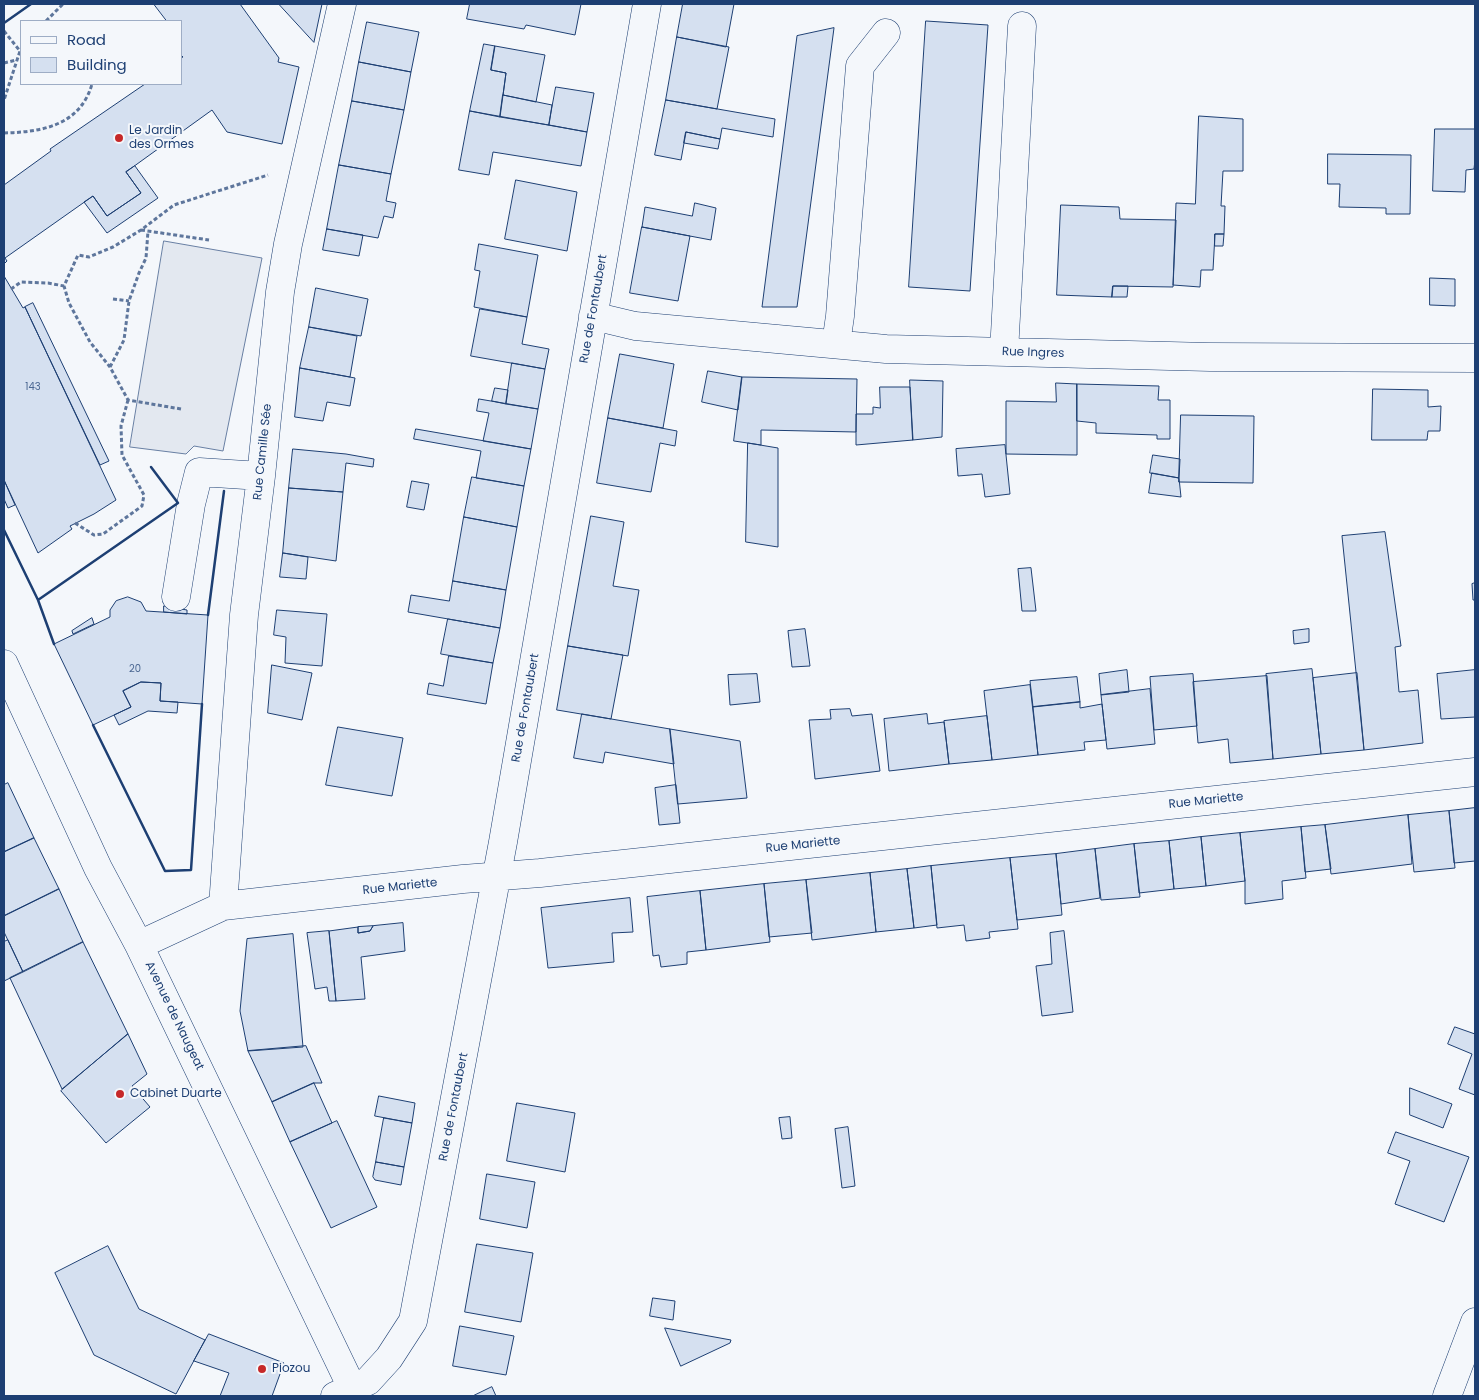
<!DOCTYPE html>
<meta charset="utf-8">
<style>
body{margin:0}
#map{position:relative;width:1479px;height:1400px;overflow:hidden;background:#f4f7fb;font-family:Poppins,sans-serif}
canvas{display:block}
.frame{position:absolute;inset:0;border:5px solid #1d3f73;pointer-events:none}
.legend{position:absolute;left:20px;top:20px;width:162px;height:65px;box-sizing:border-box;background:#f4f7fb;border:1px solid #9eadc5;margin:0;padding:6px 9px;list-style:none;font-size:15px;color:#1d3f73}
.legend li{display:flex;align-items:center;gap:10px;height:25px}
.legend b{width:25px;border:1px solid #9eadc5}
</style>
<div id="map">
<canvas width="1479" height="1400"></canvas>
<div class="frame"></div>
<ul class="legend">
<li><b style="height:6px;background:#f4f7fb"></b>Road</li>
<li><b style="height:14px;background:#d5e0f0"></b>Building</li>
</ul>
</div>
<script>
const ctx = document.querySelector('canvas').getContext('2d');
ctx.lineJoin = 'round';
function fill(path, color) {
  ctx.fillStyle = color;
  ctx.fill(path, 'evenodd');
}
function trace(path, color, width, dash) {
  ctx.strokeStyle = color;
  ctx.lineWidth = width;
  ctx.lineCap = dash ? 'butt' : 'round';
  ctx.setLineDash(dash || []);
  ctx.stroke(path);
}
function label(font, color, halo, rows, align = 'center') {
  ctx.font = font + ' Poppins,sans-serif';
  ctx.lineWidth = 4;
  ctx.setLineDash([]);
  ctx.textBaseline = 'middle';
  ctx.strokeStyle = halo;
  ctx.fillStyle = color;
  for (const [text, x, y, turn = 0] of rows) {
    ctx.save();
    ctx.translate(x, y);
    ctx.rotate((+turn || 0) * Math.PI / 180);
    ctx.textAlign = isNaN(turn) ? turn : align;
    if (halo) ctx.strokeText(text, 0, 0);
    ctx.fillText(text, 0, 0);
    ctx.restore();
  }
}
const parking = new Path2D(`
 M164 241 262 258 223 451 194 446 186 454 130 447Z`);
fill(parking, '#e3e8f0');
trace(parking, '#687fa3', 1);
const building = new Path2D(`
 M154 4H240L279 58 278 62 299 67 282 144 227 132 212 110 126 172 141 193 107 216 93 196 5 258 7 261 4 264V185L51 151 50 149 145 84H181V58L183 57 181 55V21H167Z
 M279 4H322L314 42Z
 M470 4H581L575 35 526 25 524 29 467 19Z
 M683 4H734L726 47 677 37Z
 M926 21 988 25 970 291 909 287Z
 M367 22 419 32 411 72 359 62Z
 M834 28 797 307H762L797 36Z
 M677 37 729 47 717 109 666 100Z
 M484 44 495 46 491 70 506 73 500 117 470 111Z
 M495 46 545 55 536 102 503 95 506 73 491 70Z
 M359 62 411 72 404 110 352 101Z
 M556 87 594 93 587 132 549 125Z
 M503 95 552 105 549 125 500 117Z
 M666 100 775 119 773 137 722 128 720 139 686 132 681 160 655 155Z
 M352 101 404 110 391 174 339 165Z
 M470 111 587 132 581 166 493 152 489 175 459 170Z
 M1199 116 1243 119V171H1223L1221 206H1225L1224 234H1215L1213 270H1201L1200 287 1173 285 1176 203 1195 204Z
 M1435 129H1475V160L1474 169 1466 170 1465 192 1433 191Z
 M686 132 720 139 718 149 684 143Z
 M1328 154 1411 155 1410 214H1386V208L1339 207 1340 184H1328Z
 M339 165 391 174 386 201 396 203 393 218 384 216 378 238 327 229Z
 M135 166 158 198 107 233 84 202 93 196 107 216 141 193 126 172Z
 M516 180 577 192 567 251 505 239Z
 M695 203 716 208 711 240 642 227 645 207 692 216Z
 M1061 205 1119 207 1120 219 1176 220 1173 287 1113 286 1112 297 1057 295Z
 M642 227 690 236 678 301 630 293Z
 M327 229 363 235 359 256 323 250Z
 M1215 234H1224L1223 246H1215Z
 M479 244 538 255 527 317 474 307 480 271 475 270Z
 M4 276 23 308 25 307 116 500 94 514 70 526 72 529 38 553 4 480Z
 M1430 278 1455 279V306L1430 305Z
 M1113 286H1128L1127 297H1112Z
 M316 288 368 299 361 336 309 327Z
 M33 303 109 461 100 465 25 307Z
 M480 309 527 317 522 344 549 349 545 369 471 356Z
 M309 327 357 336 350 377 300 368Z
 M620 354 674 364 663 428 608 418Z
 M512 363 545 369 538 409 506 404Z
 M300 368 355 378 350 406 327 402 323 421 295 417Z
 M708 371 742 377 738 410 702 402Z
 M742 377 857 379 856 432 761 430V445L734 441Z
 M910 380 943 381 942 437 913 440Z
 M1056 383 1077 384V455L1006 454V401L1056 402Z
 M1077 384 1159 386 1158 400H1170V439H1157V435L1096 433V423L1077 421Z
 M880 387H910L913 440 856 445V414H873V407L880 408Z
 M495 388 508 390 506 404 492 401Z
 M1373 389 1428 390V407L1441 406 1440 431H1428L1427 440H1372Z
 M479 399 538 409 531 449 483 441 489 413 477 411Z
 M1181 415 1254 416 1253 483 1179 482Z
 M608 418 677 431 675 446 660 443 651 492 597 483Z
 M416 429 531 449 524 486 476 478 481 451 414 439Z
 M748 443 778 448V547L746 542Z
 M1005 445 1010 494 985 497 982 474 958 476 956 449Z
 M293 449 346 454 374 459 373 467 346 463 343 492 289 488Z
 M1153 455 1180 459 1179 478 1150 473Z
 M1152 473 1179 478 1181 497 1149 493Z
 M472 477 524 486 517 527 464 517Z
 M4 480 15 505 8 508 4 499Z
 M412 481 429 484 424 510 407 507Z
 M289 488 343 492 336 561 283 553Z
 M591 516 624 522 613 586 639 590 628 656 568 646Z
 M464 517 517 527 506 590 453 581Z
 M1385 532 1401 646 1395 647 1399 692 1418 690 1423 743 1364 750 1342 536Z
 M283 553 308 557 306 579 280 577Z
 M1031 568 1036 611H1022L1018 569Z
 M453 581 506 590 500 628 408 612 411 595 449 601Z
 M1475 583V600H1473L1472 584Z
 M128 597 141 602 146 611 208 615 202 704 160 701 161 683 141 682 123 691 131 707 93 725 54 644 110 617V610L116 601Z
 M164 606 187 610V614L164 612Z
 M277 610 327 614 322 666 285 663 286 637 274 635Z
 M92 618 94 624 73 634 72 631Z
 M448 619 500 628 493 663 441 654Z
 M805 629 810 666 792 667 788 631Z
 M1309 629V642L1294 644 1293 631Z
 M568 646 623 655 611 719 557 710Z
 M449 656 493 663 486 704 427 694 429 683 443 686Z
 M272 665 312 673 302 720 268 713Z
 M1312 669 1321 754 1273 759 1266 674Z
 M1127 670 1129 692 1101 695 1099 674Z
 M1475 670V717L1441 719 1437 674Z
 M1357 673 1364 750 1321 754 1313 678Z
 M757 674 760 702 730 705 728 675Z
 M1193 674 1197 726 1154 730 1150 677Z
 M1267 676 1273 759 1230 763 1228 739 1198 743 1193 682Z
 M1077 677 1080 702 1033 707 1030 681Z
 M141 682 161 683 160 701 178 702 177 713 148 711 119 725 114 715 131 707 123 691Z
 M1030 685 1038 755 992 760 984 691Z
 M1150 689 1155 744 1107 749 1101 695Z
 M1080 702V708L1102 704 1106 740 1084 742 1085 750 1038 755 1033 707Z
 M850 709 852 716 872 714 880 771 815 779 809 720 831 719 830 710Z
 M582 714 670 729 674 764 605 752 603 763 574 758Z
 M927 714 928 724 944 722 949 764 889 771 884 719Z
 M987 716 992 760 949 764 944 721Z
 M338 727 403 738 392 796 326 785Z
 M670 729 740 741 747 798 678 804Z
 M8 783 34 838 4 852V785Z
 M676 785 680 823 659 825 655 788Z
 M1475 808V861L1454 863 1449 811Z
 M1449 811 1455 868 1414 872 1408 815Z
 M1408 815 1412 864 1331 874 1325 825Z
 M1325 825 1331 869 1305 872 1301 827Z
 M1301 827 1306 878 1282 881 1283 899 1245 904V881L1240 833Z
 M1240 833 1245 881 1206 886 1201 837Z
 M1201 837 1206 886 1174 889 1169 841Z
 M34 838 59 889 4 916V852Z
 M1169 841 1174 889 1139 893 1134 844Z
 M1134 844 1140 897 1101 900 1095 849Z
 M1095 849 1100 898 1061 904 1056 854Z
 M1056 854 1062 915 1017 920 1010 858Z
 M1010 858 1018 929 989 932 990 938 966 941 964 925 937 928 931 866Z
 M931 866 937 925 914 928 907 869Z
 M907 869 914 928 876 932 870 873Z
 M870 873 876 932 812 940 806 880Z
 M806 880 812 933 769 937 764 884Z
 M764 884 770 942 706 950 700 891Z
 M59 889 83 942 23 972 4 932V916Z
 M700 891 706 950 687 952V964L661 967 659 955 653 956 647 897Z
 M630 898 633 932 612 933 614 962 548 968 541 908Z
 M403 923 405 951 361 957 365 999 336 1001 329 931 358 927V933L370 931 373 926Z
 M373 926 370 931 358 933V927Z
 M329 931 336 1001H329L327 987 315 989 307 933Z
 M1064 931 1073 1012 1042 1016 1036 966 1052 964 1050 933Z
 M293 934 303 1047 248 1051 240 1011 247 939Z
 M8 940 23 972 4 981V942Z
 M83 942 128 1034 62 1089 10 978Z
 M1455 1027 1475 1034V1095L1459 1089 1472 1054 1448 1044Z
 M128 1034 147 1074 132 1086 150 1107 106 1143 61 1091Z
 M306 1046 322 1083H314L272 1102 248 1051Z
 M314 1083 332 1123 290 1142 272 1102Z
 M1410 1088 1452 1104 1443 1128 1410 1115Z
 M379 1096 415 1103 412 1123 375 1116Z
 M517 1103 575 1113 565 1172 507 1161Z
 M790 1117 792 1138 782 1139 779 1118Z
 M384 1118 412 1123 404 1167 376 1162Z
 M337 1121 377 1207 331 1228 290 1142Z
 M848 1127 855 1186 842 1188 835 1129Z
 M1396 1132 1469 1157 1444 1222 1395 1204 1410 1161 1388 1153Z
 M376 1162 404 1167 401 1185 375 1180 373 1177Z
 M487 1174 535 1182 527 1228 480 1219Z
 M477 1244 533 1253 521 1322 465 1312Z
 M108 1246 139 1309 205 1340 176 1394 94 1355 55 1273Z
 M653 1298 675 1301 673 1320 650 1316Z
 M460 1326 514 1336 506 1375 453 1366Z
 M665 1328 731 1340 730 1343 681 1366Z
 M209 1334 284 1363 272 1396H220L229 1373 194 1361Z
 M492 1387 496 1396H473Z`);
fill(building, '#d5e0f0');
trace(building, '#1d3f73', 1);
const minor = new Path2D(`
 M593 316 635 326 886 349 1210 357 1475 358
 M836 344 840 316 860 66 886 33
 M1004 352 1022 26
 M176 597 191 504 199 472 261 476
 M4 664 98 868 139 945 356 1396
 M223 906 244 615 261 476 280 292 288 244 342 4
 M139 945 223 906 463 879 540 873 1475 772
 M335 1396 368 1381 389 1358 413 1321 503 842 647 4
 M1447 1396 1475 1322`);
trace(minor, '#1d3f73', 29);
trace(new Path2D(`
 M46 21 63 4
 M4 31 20 51 4 100
 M4 63 16 60
 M4 133C41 132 80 126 92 84
 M141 230 209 240
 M11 289 21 282 48 283 64 286
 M113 299 129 301
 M110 367 124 340 129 301 139 273 146 258 148 231
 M181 409 128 400 110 367 90 342 69 303 64 286 78 255 89 257 113 247 141 230 174 205 268 175
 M75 523 94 535 103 534 142 506 144 495 122 455 121 426 128 400`), '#5e769c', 3, [4, 2.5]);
trace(minor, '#f4f7fb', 28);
trace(new Path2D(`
 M4 23 31 4
 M4 530 38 600 178 503 151 467
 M38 600 54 644
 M208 615 224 491
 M93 725 165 871 191 870 202 704`), '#1d3f73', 2.5);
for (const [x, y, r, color] of [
 [119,138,5,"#c62828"],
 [120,1094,5,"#c62828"],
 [262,1369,5,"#c62828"]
]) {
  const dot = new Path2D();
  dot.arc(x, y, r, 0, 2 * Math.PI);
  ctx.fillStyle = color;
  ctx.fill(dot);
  trace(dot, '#f4f7fb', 2);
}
label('10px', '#4b6792', null, [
 ["143",33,387],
 ["20",135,669]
]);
label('12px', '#1d3f73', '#f4f7fb', [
 ["Le Jardin",129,131],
 ["des Ormes",129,145],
 ["Cabinet Duarte",130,1094],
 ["Piozou",272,1369]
], 'left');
label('12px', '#1d3f73', '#f4f7fb', [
 ["Rue de Fontaubert",594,309,-80],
 ["Rue Ingres",1033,353,2],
 ["Rue Camille Sée",263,452,-84],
 ["Rue de Fontaubert",526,708,-80],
 ["Rue Mariette",1206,801,-6],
 ["Rue Mariette",803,845,-6],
 ["Rue Mariette",400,887,-6],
 ["Avenue de Naugeat",174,1016,64],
 ["Rue de Fontaubert",454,1107,-79]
]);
</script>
